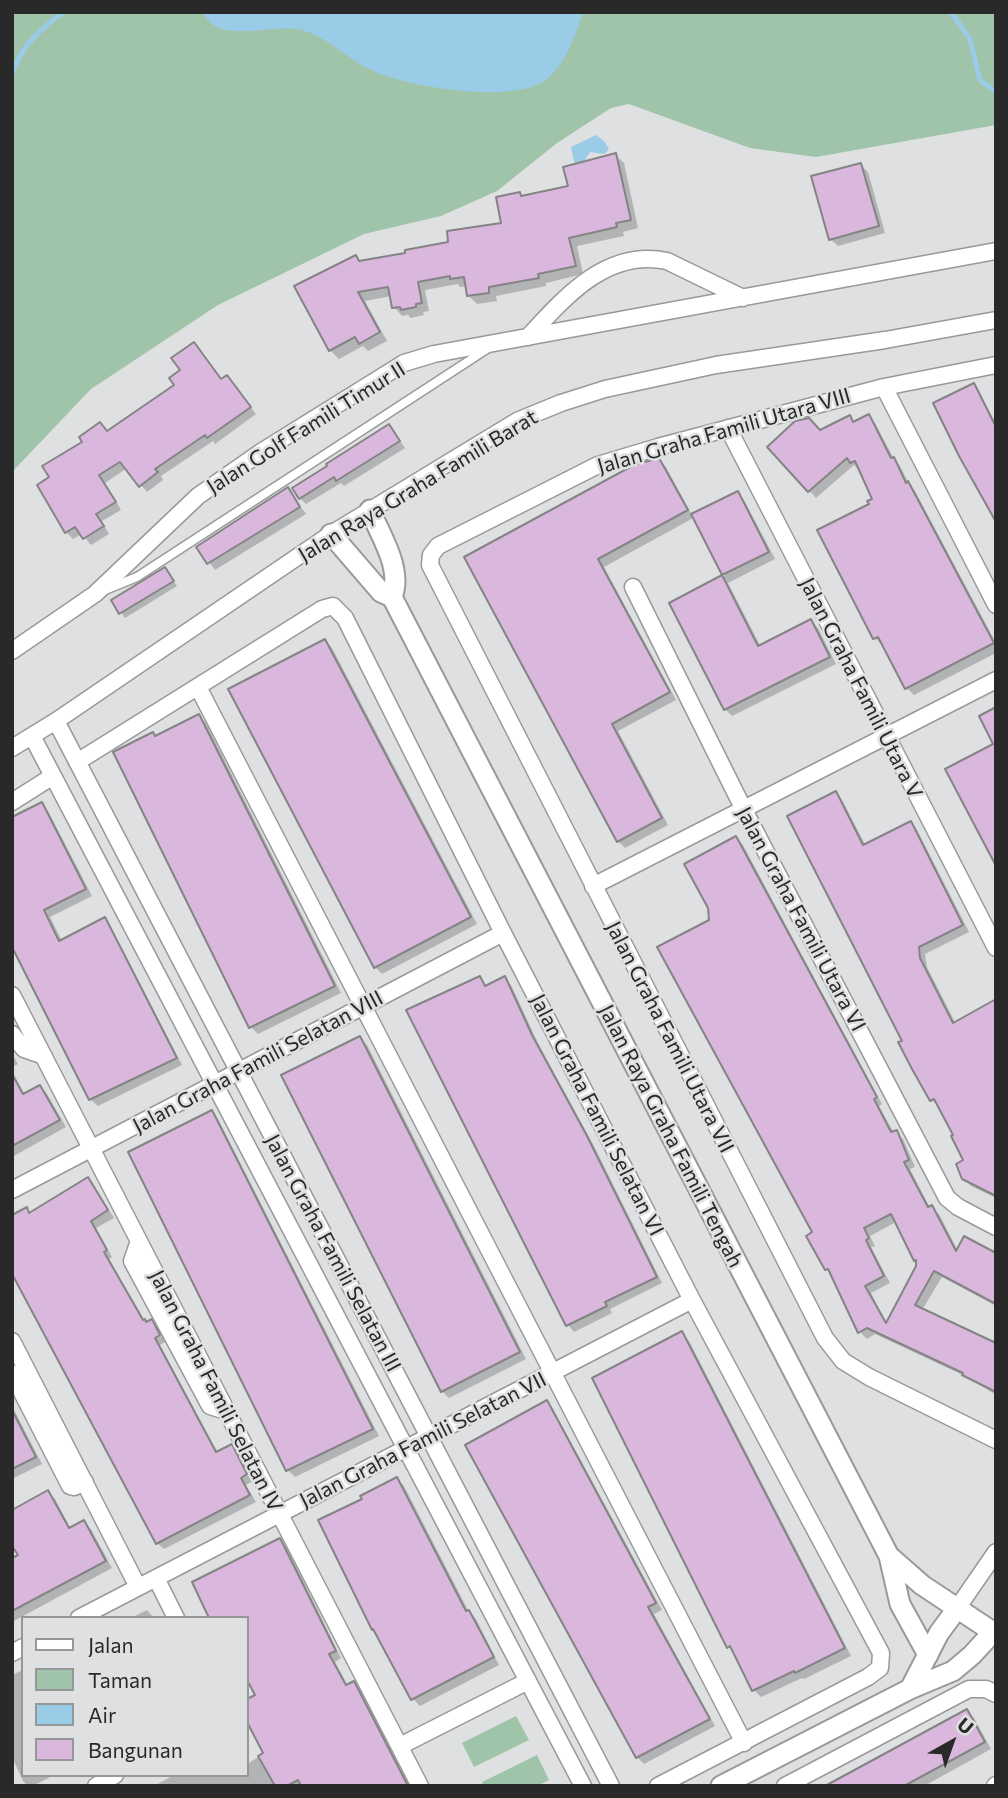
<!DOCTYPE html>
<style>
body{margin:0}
#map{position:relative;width:1008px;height:1798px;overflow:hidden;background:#dfe0e1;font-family:Commissioner,sans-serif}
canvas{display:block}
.frame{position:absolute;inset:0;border:14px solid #29292a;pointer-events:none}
.legend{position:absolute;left:21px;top:1616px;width:228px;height:161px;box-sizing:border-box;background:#dfe0e1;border:2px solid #969798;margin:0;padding:9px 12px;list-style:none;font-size:21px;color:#29292a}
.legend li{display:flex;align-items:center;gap:14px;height:35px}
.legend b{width:35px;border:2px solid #969798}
.north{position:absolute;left:917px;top:1707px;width:70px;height:70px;-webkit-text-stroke:5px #dfe0e1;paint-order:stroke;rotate:40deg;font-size:19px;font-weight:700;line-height:28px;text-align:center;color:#29292a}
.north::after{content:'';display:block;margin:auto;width:24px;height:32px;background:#29292a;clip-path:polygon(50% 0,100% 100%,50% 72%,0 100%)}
</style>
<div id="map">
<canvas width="1008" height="1798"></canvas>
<div class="frame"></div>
<ul class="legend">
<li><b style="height:9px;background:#fff"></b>Jalan</li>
<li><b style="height:19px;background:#9fc4a9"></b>Taman</li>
<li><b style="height:19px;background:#9acbe7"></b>Air</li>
<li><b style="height:19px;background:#dab7dd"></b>Bangunan</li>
</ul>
<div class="north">U</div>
</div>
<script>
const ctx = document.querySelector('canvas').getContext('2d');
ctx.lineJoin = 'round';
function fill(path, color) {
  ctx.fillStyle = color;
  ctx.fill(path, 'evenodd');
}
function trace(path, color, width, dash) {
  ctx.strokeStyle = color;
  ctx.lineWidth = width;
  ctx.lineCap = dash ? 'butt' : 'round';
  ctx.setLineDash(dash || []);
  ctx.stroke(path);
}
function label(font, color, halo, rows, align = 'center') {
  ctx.font = font + ' Commissioner,sans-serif';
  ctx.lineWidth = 5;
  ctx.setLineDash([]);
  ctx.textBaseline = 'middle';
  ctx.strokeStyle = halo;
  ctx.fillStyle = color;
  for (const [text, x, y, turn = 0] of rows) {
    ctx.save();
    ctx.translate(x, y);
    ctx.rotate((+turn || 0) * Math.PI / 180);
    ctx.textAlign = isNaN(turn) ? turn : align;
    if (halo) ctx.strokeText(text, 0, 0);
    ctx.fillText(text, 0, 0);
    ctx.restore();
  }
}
fill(new Path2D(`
 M12 12H996V125L816 157 750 148 629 104 611 108 557 143 497 191 441 216 364 234 218 305 91 389 12 472Z
 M516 1716 529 1740 474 1767 462 1743Z
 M537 1755 549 1780 537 1786H484L482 1782Z`), '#9fc4a9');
fill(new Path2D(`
 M203 12H583C575 37 564 71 539 84 502 102 407 87 371 70 347 59 328 37 302 30 271 23 217 46 203 12Z
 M596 135 604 141 609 149 604 154 590 152 582 165 574 162 571 147Z`), '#9acbe7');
fill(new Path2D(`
 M615 155 624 163 638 228 623 232 624 236 577 246 583 274 546 283V286L496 296 497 301 477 304 468 295 467 286 460 287 458 284 425 290 429 311 423 312 424 315 411 318 408 315 402 316 394 307 392 296 365 301 387 341 368 351 363 346 339 359 330 350 355 257 361 262 450 244 504 224 520 194 523 197 570 187Z
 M861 165 868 172 885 233 838 246 830 239Z
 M227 377 256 414 215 444 213 441 161 476 163 480 147 492 127 468 105 483 121 510 102 521 109 534 91 545 82 534 73 539 66 532 52 478 100 424 108 432Z
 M973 385 979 391 996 424V518Z
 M868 416 875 423 894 459 900 466 909 484 915 491 996 643V653L914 695 907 688 884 644 882 645 875 638 871 505 875 500 860 468 858 469 854 465 816 498 770 447 820 432 849 417 855 423Z
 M389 426 405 448 344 486 341 483 306 504 300 498Z
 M659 460 666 467 692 515 737 493 744 500 775 559 728 583 761 647 811 621 818 628 836 664 732 716 725 709 671 603 725 576 695 517 604 567 676 700 618 731 668 825 625 848 618 841 466 557Z
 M287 489 306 514 215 570 198 547Z
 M165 569 177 586 125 618 113 601Z
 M325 641 332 648 477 924 382 974 375 967Z
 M199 716 206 723 341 993 258 1034 251 1027 156 737Z
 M836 794 842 800 866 846 910 823 917 830 969 932 925 954 927 967 956 1024 996 1001V1198L971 1186 964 1178 966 1161 955 1135 939 1107 932 1100 901 1043 904 1042Z
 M41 804 48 811 92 896 50 917 62 941 104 920 111 927 182 1065 98 1106 90 1099 12 943Z
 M736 838 743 845 882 1104 879 1106 894 1133 896 1132 903 1139 915 1167 910 1169 930 1208 939 1214 958 1251 996 1255V1306L942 1277 922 1310 996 1345V1395L967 1377 875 1334 867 1339 860 1332 833 1275 827 1269 711 920ZM896 1222 918 1266 887 1324 871 1293 890 1283 871 1247 875 1246 870 1236Z
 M479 978 487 987 505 979 511 985 538 1043 593 1144 662 1283 610 1309 612 1313 574 1332 568 1325 409 1011Z
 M360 1038 367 1045 526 1359 449 1398 442 1391Z
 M12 1054 18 1064 12 1067Z
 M12 1071 25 1095 40 1087 47 1094 66 1127 12 1157Z
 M211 1112 218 1119 379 1436 295 1477 288 1470Z
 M88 1179 94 1186 114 1218 96 1228 112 1257 109 1259 145 1321 147 1324 151 1322 158 1328 165 1342 160 1345 218 1453 231 1446 238 1453 253 1481 246 1485 256 1502 164 1549 157 1543 26 1209 31 1214Z
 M682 1334 689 1341 851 1656 804 1679 802 1678 761 1697 754 1690 736 1655 729 1647Z
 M546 1402 553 1409 662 1610 654 1614 715 1726 644 1764 637 1757 467 1446Z
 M12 1406 42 1464 12 1479Z
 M397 1479 404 1486 469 1612 476 1619 499 1665 420 1706 413 1699 378 1633 364 1499Z
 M48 1492 55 1499 71 1529 84 1522 91 1529 112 1568 12 1622V1560L20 1556Z
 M280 1540 287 1547 341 1658 335 1662 348 1686 354 1683 360 1690 411 1786H154L174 1775H247V1764L265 1753 247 1718V1701L257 1696 247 1674V1618Z
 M147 1610 154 1618H131Z
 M23 1670V1775H54L33 1786H28L23 1781 12 1757V1675Z
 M967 1711 974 1718 991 1749 924 1786H829Z`), '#0003');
trace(new Path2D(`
 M951 12 970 39 980 80 996 92
 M12 75C19 49 42 27 64 12`), '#9acbe7', 5);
const building = new Path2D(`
 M616 153 631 220 616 223 617 227 569 238 576 266 538 274 539 278 489 287V293L467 296 464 277 450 279V276L418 282 422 303 416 304V307L401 310 400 307 392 308 388 287 358 292 380 332 359 344 355 337 329 351 294 286 356 255 359 261 405 253V250L448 242 447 231 501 223 496 197 520 192 521 196 568 186 563 167Z
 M861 163 879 226 829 240 811 176Z
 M194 342 221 379 227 375 251 407 207 438 205 435 155 469 158 472 139 487 120 462 99 475 116 502 96 514 104 526 83 539 75 527 65 533 37 485 49 477 42 466 82 442 79 437 100 422 107 431 174 385 169 378 180 370 171 358Z
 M974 383 996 427V522L959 456 933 403Z
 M869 414 891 458 894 457 906 483 908 481 994 643 905 689 878 637 873 639 817 530 869 504 867 501 872 499 855 461 850 463 847 458 808 492 767 447 795 421 809 418 820 430 850 415 853 422Z
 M389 424 400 441 336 481 334 477 299 499 292 488 327 466 326 464Z
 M659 458 688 510 598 559 670 692 612 724 662 818 617 842 464 557 634 465Z
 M288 487 300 507 207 564 196 547Z
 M738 491 769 552 722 575 691 514Z
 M165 567 174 581 119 614 111 600Z
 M722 575 758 646 811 619 830 657 724 710 669 603Z
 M325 639 471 917 374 968 228 689Z
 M996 707V866L945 769 993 744 979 716Z
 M199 714 335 986 249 1028 113 752 153 732 155 736Z
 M836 791 863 845 911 821 963 925 919 947 920 958 953 1023 996 999V1196L962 1179 956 1164 963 1160 951 1136 953 1135 934 1099 930 1101 912 1069 898 1042 902 1041 787 816Z
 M42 802 86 889 44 910 59 941 105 917 177 1058 89 1100 12 947V817Z
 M736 836 877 1097 874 1099 891 1132 897 1130 909 1160 904 1162 928 1207 932 1205 956 1251 964 1236 996 1253V1304L934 1271 915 1305 996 1343V1392L962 1375 963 1373 867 1328 858 1333 828 1269 825 1270 806 1236 812 1232 657 947 709 920 708 908 684 864ZM891 1214 914 1261 916 1260V1266L886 1323 865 1286 884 1276 866 1240 869 1238 864 1228Z
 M480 976 485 986 505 976 532 1035 587 1136 657 1277 605 1302 607 1306 566 1326 406 1010Z
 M360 1036 520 1352 441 1392 281 1075Z
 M12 1074 23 1094 40 1085 60 1120 12 1146Z
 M212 1110 373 1429 286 1471 128 1152Z
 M88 1177 108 1210 91 1221 107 1250 104 1252 143 1320 145 1319 146 1322 152 1319 160 1335 155 1338 216 1452 232 1444 247 1474 241 1478 250 1495 156 1544 12 1274V1215L27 1207 29 1213Z
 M682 1331 845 1648 795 1673 794 1671 752 1691 730 1646 727 1648 592 1378Z
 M547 1400 656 1603 648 1607 710 1719 636 1758 465 1445Z
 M12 1410 36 1457 12 1469Z
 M397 1477 466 1611 469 1610 494 1657 411 1700 373 1629 372 1630 318 1520 362 1499 360 1496Z
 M48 1490 69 1528 84 1520 106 1561 12 1611V1558L18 1555 12 1546V1510Z
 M280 1538 336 1651 329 1654 346 1685 354 1681 408 1786H301L298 1780 287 1786H275L258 1756 263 1753 247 1722V1699L255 1695 247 1680V1618H209L192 1582Z
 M967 1709 985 1742 904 1786H825Z`);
fill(building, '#dab7dd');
trace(building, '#858485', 2);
const service = new Path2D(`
 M105 590 137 577 490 347`);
const minor = new Path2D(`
 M528 337C565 297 607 248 667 261L743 298
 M996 365 884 387 658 447 598 465 438 546 431 555 430 565 825 1338 843 1361 869 1377 996 1440
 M884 387 996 605
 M728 428 996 948
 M633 587 744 810 947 1198 958 1207 996 1227
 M12 651 95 594 198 496 261 452 404 363 434 354 996 251
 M198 687 744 1743
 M56 721 611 1786
 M32 736 583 1786
 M12 748 56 721 331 534 517 421 561 403 605 389 716 365 885 340 996 320
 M77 762 322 609 333 606 345 618 503 933 692 1300 881 1653 880 1668 868 1677 658 1786
 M12 802 53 776
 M593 886 996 680
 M12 995 420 1786
 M12 1034 24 1049 44 1056
 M12 1190 503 933
 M139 1241 132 1261 210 1406 226 1411
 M12 1341 138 1587
 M12 1373 70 1486 74 1487 85 1482
 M156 1578 176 1618
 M956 1610 996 1552
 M79 1618 692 1300
 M12 1653 23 1647
 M400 1746 528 1681
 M96 1786 115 1775
 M785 1786 969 1689H986L996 1694
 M995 1786 996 1785`);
const tertiary = new Path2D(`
 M370 510C381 537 403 569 392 597
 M331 534 381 592 392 597 889 1556 922 1585 996 1634
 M889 1556 900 1604 928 1655
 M910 1689 939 1633 956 1610
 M721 1786 910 1689 953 1671 972 1655 993 1632`);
trace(service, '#98999a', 11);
trace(minor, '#98999a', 19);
trace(tertiary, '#98999a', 23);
trace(service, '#fff', 8);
trace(minor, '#fff', 16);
trace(tertiary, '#fff', 19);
label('21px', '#29292a', '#dfe0e1', [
 ["Jalan Golf Famili Timur II",306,428,-32],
 ["Jalan Graha Famili Utara VIII",724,431,-16],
 ["Jalan Raya Graha Famili Barat",418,486,-31],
 ["Jalan Graha Famili Utara V",861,688,63],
 ["Jalan Graha Famili Utara VI",801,919,62],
 ["Jalan Graha Famili Utara VII",670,1037,63],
 ["Jalan Graha Famili Selatan VIII",258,1062,-28],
 ["Jalan Graha Famili Selatan VI",597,1115,63],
 ["Jalan Raya Graha Famili Tengah",671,1136,63],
 ["Jalan Graha Famili Selatan III",333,1253,62],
 ["Jalan Graha Famili Selatan IV",216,1391,63],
 ["Jalan Graha Famili Selatan VII",423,1440,-27]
]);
</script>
